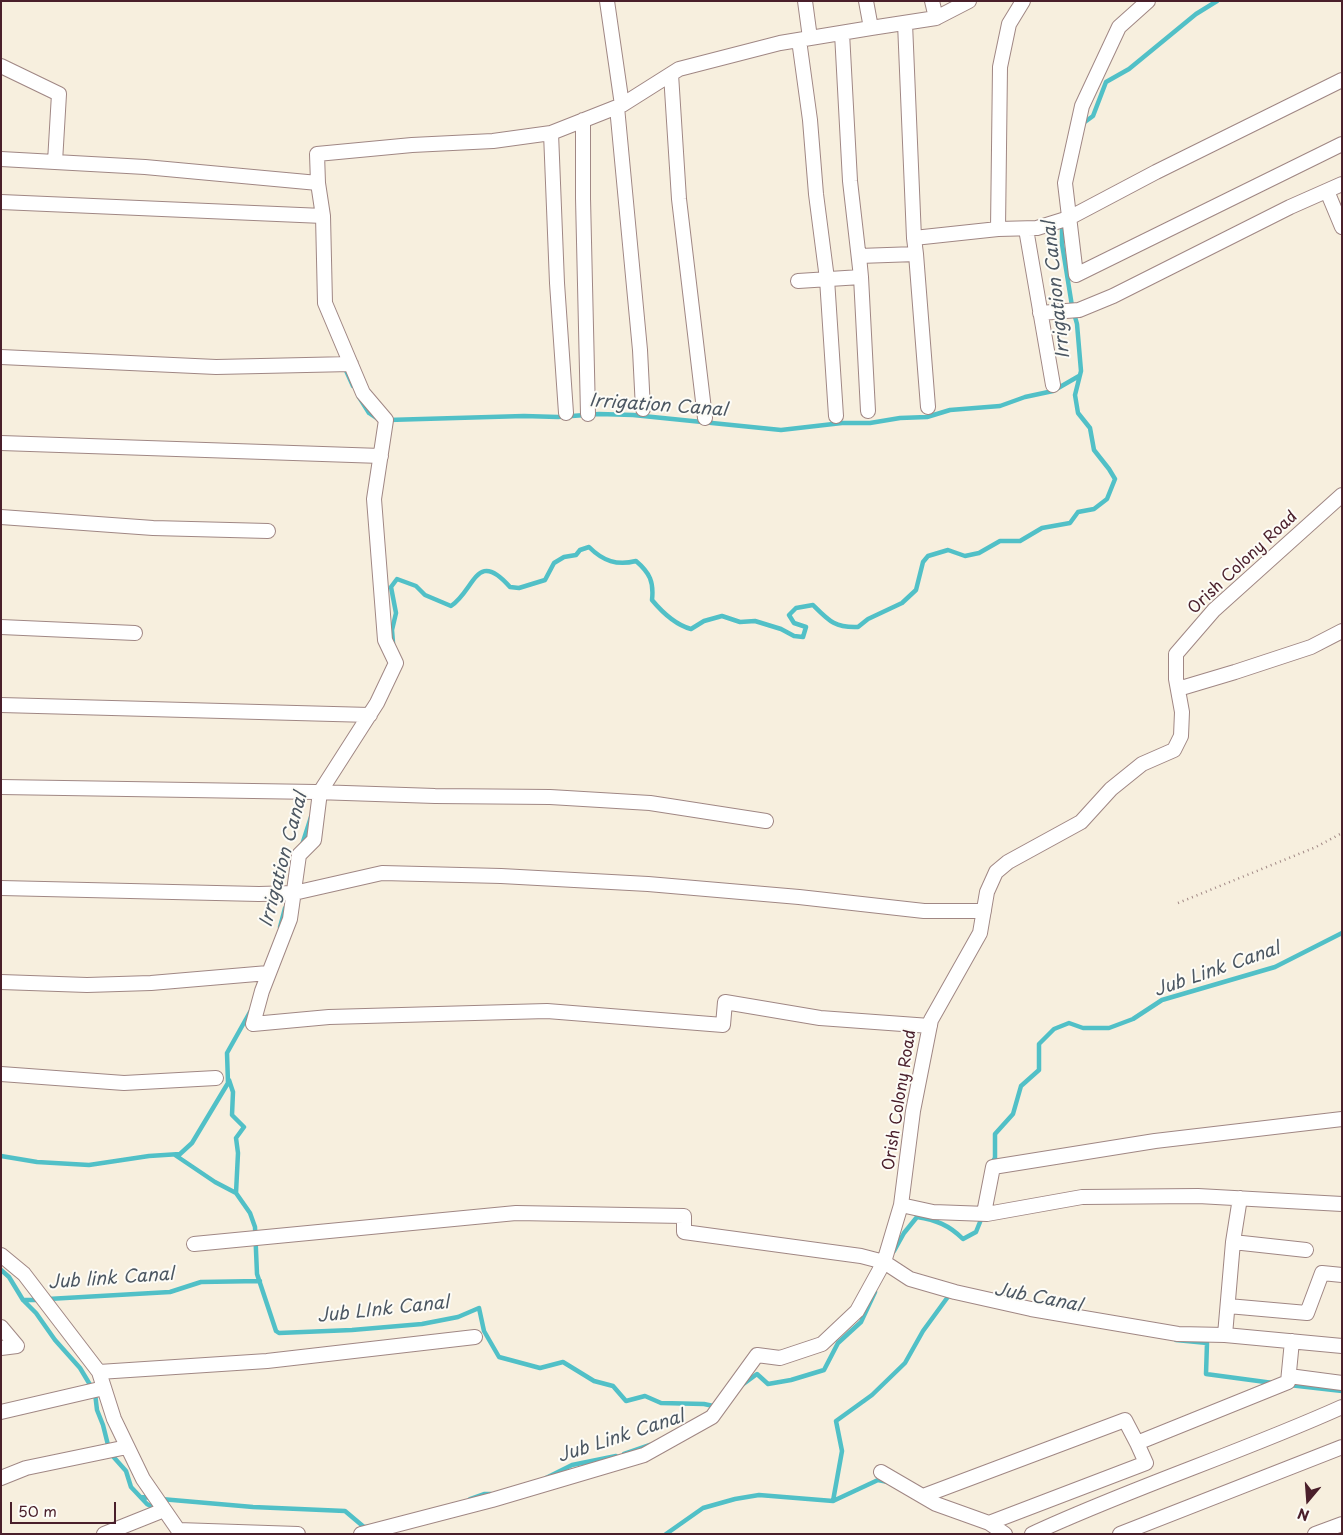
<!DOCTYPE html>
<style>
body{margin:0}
#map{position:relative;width:1343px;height:1535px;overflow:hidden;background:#f7efde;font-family:"Playpen Sans",sans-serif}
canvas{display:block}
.frame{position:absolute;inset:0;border:2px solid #4a1f2b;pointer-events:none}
.north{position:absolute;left:1283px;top:1475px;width:50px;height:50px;-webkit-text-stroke:4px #fdfcf7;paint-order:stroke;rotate:198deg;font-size:14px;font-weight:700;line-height:20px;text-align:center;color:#4a1f2b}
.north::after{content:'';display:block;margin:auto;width:18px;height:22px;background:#4a1f2b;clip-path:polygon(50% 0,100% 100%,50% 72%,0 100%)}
.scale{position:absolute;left:10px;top:1502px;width:106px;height:22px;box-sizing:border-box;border:2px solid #4a1f2b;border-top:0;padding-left:6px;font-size:15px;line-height:18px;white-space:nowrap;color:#4a1f2b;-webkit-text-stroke:4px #fdfcf7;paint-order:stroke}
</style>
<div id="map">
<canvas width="1343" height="1535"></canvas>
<div class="frame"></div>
<div class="north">N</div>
<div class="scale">50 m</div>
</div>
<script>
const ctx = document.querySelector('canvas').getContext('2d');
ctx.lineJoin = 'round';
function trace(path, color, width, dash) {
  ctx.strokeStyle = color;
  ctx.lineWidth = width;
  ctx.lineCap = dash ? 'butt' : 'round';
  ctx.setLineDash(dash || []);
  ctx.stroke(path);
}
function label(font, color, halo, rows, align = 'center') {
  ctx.font = font + ' "Playpen Sans",sans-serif';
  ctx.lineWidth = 4;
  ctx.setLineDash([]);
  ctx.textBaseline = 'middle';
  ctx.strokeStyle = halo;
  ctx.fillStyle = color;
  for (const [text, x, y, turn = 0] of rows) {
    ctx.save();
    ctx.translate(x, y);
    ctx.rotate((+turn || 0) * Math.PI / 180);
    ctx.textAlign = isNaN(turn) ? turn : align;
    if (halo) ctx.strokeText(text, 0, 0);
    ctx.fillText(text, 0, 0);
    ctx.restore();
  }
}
trace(new Path2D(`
 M1082 124 1093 116 1106 82 1129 69 1196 14 1217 1
 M344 366 353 386
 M359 397 369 413 378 419
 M388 420 524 416 558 417 599 414 633 415 781 430 842 423H870L900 418 927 417 950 410 1000 406 1025 397 1053 391 1079 376
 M393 643 392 630 396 613 391 587 397 579 416 586 425 595 451 606C475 590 476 548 510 587L519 588 545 580 554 563 564 557 576 555 580 550 589 547C603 561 617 566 636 561 650 573 654 582 652 600 662 612 676 625 691 629L704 621 722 616 740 622 755 621 781 629 794 636 803 637 806 627 794 623 789 615 796 608 813 605C829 621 835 628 858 627L868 619 902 603 916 590 923 562 928 556 948 550 965 556 979 553 1000 541H1020L1042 528 1070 523 1078 512 1094 509 1107 499 1115 479 1109 469 1094 450 1090 428 1078 413 1075 395 1081 371 1077 324 1072 306 1062 244V224
 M302 845 311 817
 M280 927 285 908
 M229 1080 233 1092 232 1115 244 1127 236 1138 238 1153 236 1193
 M175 1155 215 1182 236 1193 250 1213 255 1227 257 1274 276 1331 279 1333 352 1330 422 1324 458 1317 479 1308 484 1331 499 1357 540 1368 563 1362 594 1381 613 1386 626 1401 645 1396 661 1403 704 1404 718 1407
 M1 1156 37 1162 89 1165 149 1156 180 1154 192 1143 228 1083 227 1053 250 1012
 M991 1164 995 1158V1134L1013 1114 1021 1086 1039 1070V1044L1054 1029 1069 1023 1083 1028H1109L1133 1019 1162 1000 1275 967 1342 933
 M894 1251 904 1233 917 1217C936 1220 949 1225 963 1239L976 1232 982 1217
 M1 1270 9 1277 23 1300 36 1313 55 1340 80 1368 95 1393 97 1410 103 1425 110 1453 126 1471 131 1487 147 1504 158 1510
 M48 1299 170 1292 201 1282 260 1281
 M23 1300H40
 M1176 1340 1207 1343 1206 1374 1273 1383
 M742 1385 757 1374 768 1384 791 1380 824 1370 838 1343 861 1322 875 1292
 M1289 1385 1342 1391
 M624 1454 650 1445
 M546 1478 572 1465 616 1456
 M141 1497 153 1498
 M161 1499 253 1507 345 1511 364 1527H367
 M470 1499 484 1494H491
 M833 1501 842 1451 836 1421 872 1395 905 1363 923 1331 950 1294 952 1295
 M666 1534 703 1508 735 1499 759 1495 833 1501 878 1480 888 1482`), '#51c0c7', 4.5);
const minor = new Path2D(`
 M607 1 622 105
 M805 1 810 38
 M866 1 871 28 936 18 969 1
 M932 1 936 18
 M1148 1 1119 27 1082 106 1065 183 1076 275 1342 144
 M905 23 914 238
 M842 33 850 181 861 277 868 411
 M799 40 810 120 816 194 827 279 836 416
 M1 66 59 94 55 162
 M671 74 679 199 705 418
 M617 107 640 350 643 409
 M583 120V198L588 414
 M551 133 557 283 566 413
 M1 159 145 167 318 183 317 154 412 145 493 141 551 133 622 105 679 69 780 43 871 28
 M318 183 323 216 325 303 363 393 386 420 374 499 385 640 396 663 377 703 320 792 314 840 299 855 290 919 262 991 253 1024 329 1017 547 1011 723 1025 725 1002 820 1018 930 1026
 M1327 191 1342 227
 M1 202 323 216
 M998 229 1000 67 1009 24 1023 1
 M1026 229 1053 385
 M916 254 928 407
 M798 281 861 277 859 256 916 254 914 238 998 229 1037 228 1069 218 1156 172 1342 80
 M1040 313 1079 310 1113 296 1290 207 1342 184
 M1 357 216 367 351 364
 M1 443 381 456
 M1 517 153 528 268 531
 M1 627 135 633
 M1178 689 1235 672 1311 647 1342 631
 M1 705 370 715
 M1 787 316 792 435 796 550 797 650 803 766 821
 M1 888 259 894 294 893 382 873 501 876 648 884 799 897 924 911H984
 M1 982 87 985 151 983 268 973
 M1 1074 124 1083 216 1078
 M1240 1198 1233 1242 1225 1335 1342 1346
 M901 1205 933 1212 987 1214 1082 1197 1198 1196 1342 1204
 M984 1213 993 1167 1155 1141 1342 1119
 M1233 1242 1306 1250
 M194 1244 516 1213 684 1216V1232L861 1256 884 1262 910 1279 955 1292 1031 1309 1178 1334 1225 1335
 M1 1255 24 1274 99 1372 114 1419 143 1479 181 1534
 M1228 1306 1307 1313 1322 1273 1342 1275
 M1 1327 17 1346 1 1348
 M99 1372 267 1361 475 1337
 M1289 1376 1342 1383
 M1 1412 104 1388
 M881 1472 936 1504 989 1523 1005 1534
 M1 1478 26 1468 127 1447
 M923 1496 1125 1420 1137 1443 1288 1382 1292 1341
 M989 1523 1146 1463 1137 1443
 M178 1530 298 1534
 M104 1534 164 1510
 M361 1534 492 1500 644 1455 712 1417 757 1355 780 1358 822 1344 857 1311 884 1262 901 1205 913 1111 931 1020 980 933 987 892 996 872 1008 862 1081 822 1111 789 1142 764 1174 750 1181 736 1182 712 1176 679V654L1214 610 1342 495
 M1032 1534C1133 1487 1240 1453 1342 1407
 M1120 1534 1342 1447
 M1315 1534 1342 1524`);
trace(minor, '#a08784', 16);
trace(new Path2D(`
 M1178 903 1316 847 1342 833`), '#a08784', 2.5, [1, 4]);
trace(minor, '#fff', 14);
label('16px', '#4a1f2b', '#fdfcf7', [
 ["Orish Colony Road",1243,563,-43],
 ["Orish Colony Road",900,1100,-81]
]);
label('italic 18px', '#4c5762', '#fdfcf7', [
 ["Irrigation Canal",1057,290,-96],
 ["Irrigation Canal",658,406,4],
 ["Irrigation Canal",284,860,-75],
 ["Jub Link Canal",1217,970,-19],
 ["Jub link Canal",111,1279,-4],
 ["Jub Canal",1038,1298,11],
 ["Jub LInk Canal",383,1310,-6],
 ["Jub Link Canal",621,1437,-18]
]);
</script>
